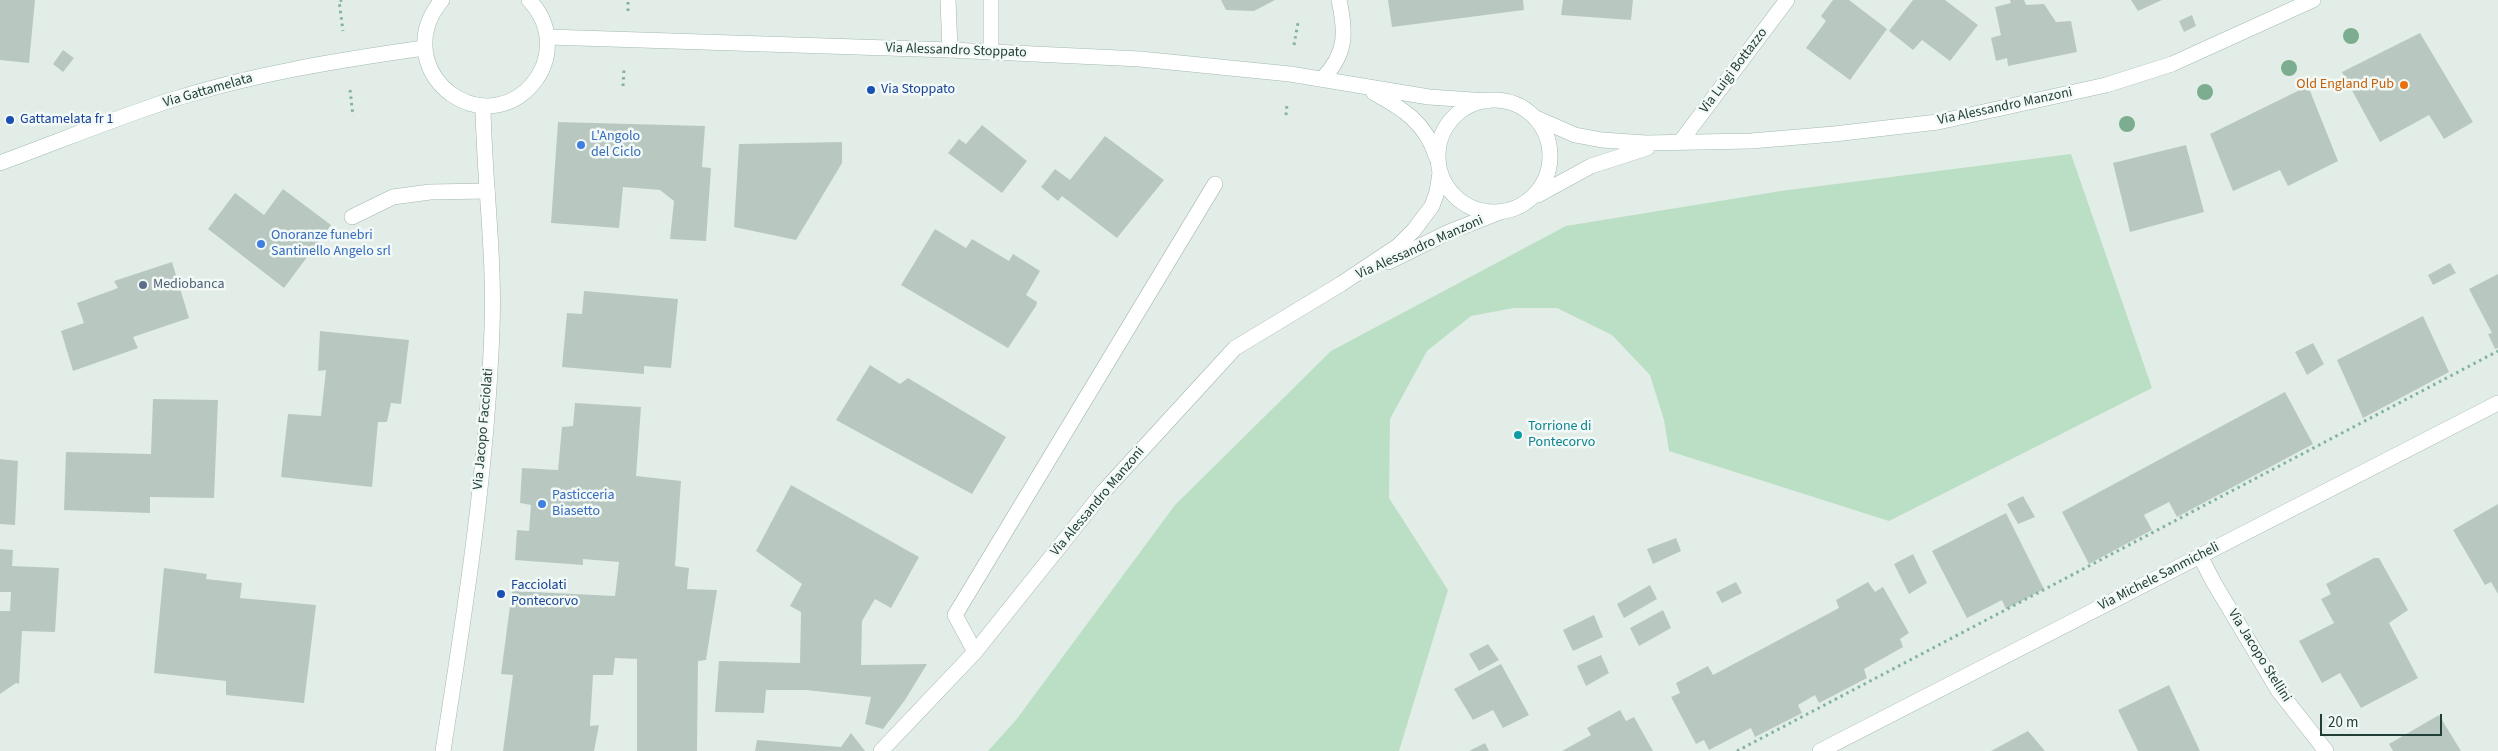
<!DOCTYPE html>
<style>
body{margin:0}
#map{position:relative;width:2498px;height:751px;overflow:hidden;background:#e2ede8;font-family:"Source Sans 3",sans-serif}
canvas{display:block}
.scale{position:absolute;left:2320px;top:714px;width:122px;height:22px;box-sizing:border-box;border:2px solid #213f37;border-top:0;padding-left:6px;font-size:15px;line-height:18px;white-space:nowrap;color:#213f37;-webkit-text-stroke:4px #f3f9f6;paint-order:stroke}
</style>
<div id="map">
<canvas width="2498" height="751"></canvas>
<div class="scale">20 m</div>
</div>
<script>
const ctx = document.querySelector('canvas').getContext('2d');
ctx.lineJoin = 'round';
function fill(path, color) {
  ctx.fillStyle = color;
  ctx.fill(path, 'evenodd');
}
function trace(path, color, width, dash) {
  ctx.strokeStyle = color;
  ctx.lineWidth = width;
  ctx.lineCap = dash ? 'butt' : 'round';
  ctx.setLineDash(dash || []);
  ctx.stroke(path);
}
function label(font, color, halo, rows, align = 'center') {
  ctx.font = font + ' "Source Sans 3",sans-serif';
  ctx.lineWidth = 5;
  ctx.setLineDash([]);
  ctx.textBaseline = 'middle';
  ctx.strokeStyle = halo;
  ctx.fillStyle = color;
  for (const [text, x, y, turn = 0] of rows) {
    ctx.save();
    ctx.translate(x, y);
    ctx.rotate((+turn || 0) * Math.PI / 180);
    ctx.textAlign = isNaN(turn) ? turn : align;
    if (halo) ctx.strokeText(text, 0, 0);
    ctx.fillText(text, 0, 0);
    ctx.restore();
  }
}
fill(new Path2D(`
 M2071 154 2152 388 1889 521 1669 451 1664 420 1650 375 1612 335 1557 308H1514L1471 316 1427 351 1390 419 1389 498 1448 590 1399 751H988L1016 720 1175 505 1331 351 1566 226 1781 191Z`), '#badfc4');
fill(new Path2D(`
 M0 0H35L29 63 0 60Z
 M1221 0H1275L1254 11 1226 10Z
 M1388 0H1523L1524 10 1392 27Z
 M1563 0H1633L1631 20 1561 15Z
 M1833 0H1849L1887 29 1850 80 1806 48 1826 21 1821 16Z
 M1913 0H1945L1978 25 1950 61 1922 40 1913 50 1889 31Z
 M2010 0H2024L2026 5 2044 4 2056 22 2071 21 2077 52 2008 66 2007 58 1996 61 1991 38 2001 35 1995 7 2011 3Z
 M2131 0H2162L2138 11Z
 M2192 15 2196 26 2184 32 2179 21Z
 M2420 33 2473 122 2444 139 2429 115 2380 142 2342 72Z
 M63 50 74 58 63 72 53 64Z
 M2308 86 2338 161 2288 186 2280 170 2233 191 2210 134Z
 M558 122 705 126 702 167 711 168 706 241 670 239 674 201 660 190 623 187 619 228 551 223Z
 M982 125 1027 161 1002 193 948 153 959 139 966 144Z
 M1105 136 1164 180 1117 238 1062 196 1058 201 1041 187 1055 169 1070 180Z
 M842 142V163L796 240 734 227 739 144Z
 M2186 145 2204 212 2130 232 2113 163Z
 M283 189 331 225 284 288 208 229 235 193 264 215Z
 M935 229 966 248 972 239 1009 261 1013 254 1040 271 1026 295 1037 302 1036 306 1008 348 901 285Z
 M172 262 189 318 133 337 138 348 73 371 61 331 84 323 77 303 118 288 114 281Z
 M2450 263 2456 273 2433 285 2428 275Z
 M2498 274V348L2495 349 2488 334 2492 333 2469 289Z
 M584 291 678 299 671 368 644 366V374L562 367 567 313 582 314Z
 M2423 316 2449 372 2363 418 2337 360Z
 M320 331 409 340 401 404 391 403 387 422H378L372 487 281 477 288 414 321 416 326 370 318 371Z
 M2313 343 2324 364 2307 375 2295 352Z
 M870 365 900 384 908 378 1006 437 972 494 836 420Z
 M2285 392 2313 444 2177 517 2169 502 2144 515 2152 530 2089 564 2062 512Z
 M153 399 218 400 214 498 150 497V513L64 510 66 452 151 454Z
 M575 403 641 407 636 476 681 481 675 566 689 568 687 589 717 590 706 660 698 661 697 751H637V659L615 658 613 675H593L590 726 599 725 594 751H503L513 675 501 674 512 591 615 596 619 562 583 559V565L515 560 517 530 529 531 531 505 520 503 522 468 558 470 562 427 573 426Z
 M0 459 18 461 15 525 0 524Z
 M791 485 919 557 891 608 875 599 862 621 861 665 927 664 905 700 883 729 865 724 871 697 806 690H766L764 713 715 712 719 661 800 663 801 612 790 606 802 584 756 551Z
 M2023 496 2035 517 2018 524 2007 504Z
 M2498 504V594L2491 582 2485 585 2453 530Z
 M2006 513 2044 589 2006 609 2002 600 1967 618 1932 551Z
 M1676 538 1681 551 1653 564 1647 549Z
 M0 549 13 550 12 566 59 568 55 632 22 631 19 684 16 683 0 694V611H10L11 592H0Z
 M1913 554 1927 583 1909 594 1894 564Z
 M2374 558H2379L2408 610 2389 623 2418 678 2361 708 2340 673 2322 683 2299 641 2334 623 2321 599 2331 594 2326 584Z
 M164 568 207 574 206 579 242 583 240 598 316 605 304 703 226 695V681L154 673Z
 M1736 582 1742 593 1722 603 1716 592Z
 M1868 582 1875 592 1883 587 1909 633 1900 639 1903 647 1864 669 1867 678 1819 703 1815 695 1798 705 1802 713 1755 737 1751 728 1709 750 1704 740 1696 744 1671 697 1680 693 1676 683 1708 666 1713 675 1839 608 1836 600Z
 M1650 585 1657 599 1624 618 1617 604Z
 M1663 610 1671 628 1639 646 1630 628Z
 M1594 615 1603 637 1573 651 1563 630Z
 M1488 644 1499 660 1479 671 1469 654Z
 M1601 655 1609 673 1586 686 1577 666Z
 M1501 664 1529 715 1503 728 1493 710 1473 720 1454 689Z
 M2169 685 2200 751H2138L2118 710Z
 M1620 710 1626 721 1634 717 1653 751H1562L1591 735 1587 728Z
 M2439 715 2461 751H2393L2389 744Z
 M2028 731 2045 751H1991Z
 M851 733 865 751H755L757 740 841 747Z
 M1485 743 1489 751H1469Z`), '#b8c8c1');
const lane = new Path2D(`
 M948 0 950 50
 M991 0V52
 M352 217 393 197 430 192 487 191`);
const street = new Path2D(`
 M1322 79C1347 54 1346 32 1339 0
 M1681 141 1787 0
 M1388 262 1449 232 1500 212
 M2200 556 2214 583 2278 690 2326 751
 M975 652 955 615 1215 184
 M443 751C465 611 487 471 492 329 495 255 484 180 483 106
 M881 751 975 652 1104 491 1235 348 1341 284 1398 246 1414 230 1432 206 1437 192 1440 173
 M1820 751 2498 403`);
const secondary = new Path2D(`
 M442 0C427 18 421 37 427 60 431 74 439 85 451 94 513 137 581 55 529 0
 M548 37 950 50 1140 59 1290 74 1429 97 1487 101
 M1374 93C1402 108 1426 123 1436 156
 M1438 156a56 56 0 1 1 112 0a56 56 0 1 1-112 0Z
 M1534 117 1575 135 1602 140 1646 143 1751 141 1834 134 1938 122 2106 85 2172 64 2313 0
 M0 163C57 142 113 119 171 100 253 74 339 60 424 48
 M1538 195 1591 166 1647 148`);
trace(lane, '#a4b5af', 16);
trace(street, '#a4b5af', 16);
trace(secondary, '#a0bab1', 16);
trace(new Path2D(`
 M342 0 339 1 343 31
 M628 11V0
 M1294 45 1298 23
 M623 86 624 70
 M350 90 353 116
 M1286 115 1287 104
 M1737 751 2498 351`), '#81b2a3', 3, [2.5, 4]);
trace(lane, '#fff', 15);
trace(street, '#fff', 15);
trace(secondary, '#fff', 15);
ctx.fillStyle = '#7cad90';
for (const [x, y] of [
 [2351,36],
 [2289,68],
 [2205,92],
 [2127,124]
]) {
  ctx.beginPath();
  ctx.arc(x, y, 8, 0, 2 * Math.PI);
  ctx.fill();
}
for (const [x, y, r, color] of [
 [2404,85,5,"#e8710a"],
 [871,90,5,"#1a4fb4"],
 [10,120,5,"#1a4fb4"],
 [581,145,5,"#3f7fe0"],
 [261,244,5,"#3f7fe0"],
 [143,285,5,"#5c6f8a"],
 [1518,435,5,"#0f9aa8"],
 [542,504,5,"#3f7fe0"],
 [501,594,5,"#1a4fb4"]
]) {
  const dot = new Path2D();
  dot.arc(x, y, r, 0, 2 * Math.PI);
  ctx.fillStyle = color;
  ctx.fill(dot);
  trace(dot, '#f3f9f6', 2);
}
label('14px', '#213f37', '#f3f9f6', [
 ["Via Alessandro Stoppato",956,51,2],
 ["Via Luigi Bottazzo",1734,71,-53],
 ["Via Gattamelata",208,91,-16],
 ["Via Alessandro Manzoni",2005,107,-12],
 ["Via Alessandro Manzoni",1420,248,-24],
 ["Via Jacopo Facciolati",484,429,-85],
 ["Via Alessandro Manzoni",1098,502,-50],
 ["Via Michele Sanmicheli",2159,577,-27],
 ["Via Jacopo Stellini",2259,656,58]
]);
label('14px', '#c56008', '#f3f9f6', [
 ["Old England Pub",2394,85]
], 'right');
label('14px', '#164399', '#f3f9f6', [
 ["Via Stoppato",881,90],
 ["Gattamelata fr 1",20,120],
 ["Facciolati",511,586],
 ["Pontecorvo",511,602]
], 'left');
label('14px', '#366cbe', '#f3f9f6', [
 ["L'Angolo",591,137],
 ["del Ciclo",591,153],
 ["Onoranze funebri",271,236],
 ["Santinello Angelo srl",271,252],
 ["Pasticceria",552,496],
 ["Biasetto",552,512]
], 'left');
label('14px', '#4e5e75', '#f3f9f6', [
 ["Mediobanca",153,285]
], 'left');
label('14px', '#0d838f', '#f3f9f6', [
 ["Torrione di",1528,427],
 ["Pontecorvo",1528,443]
], 'left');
</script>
